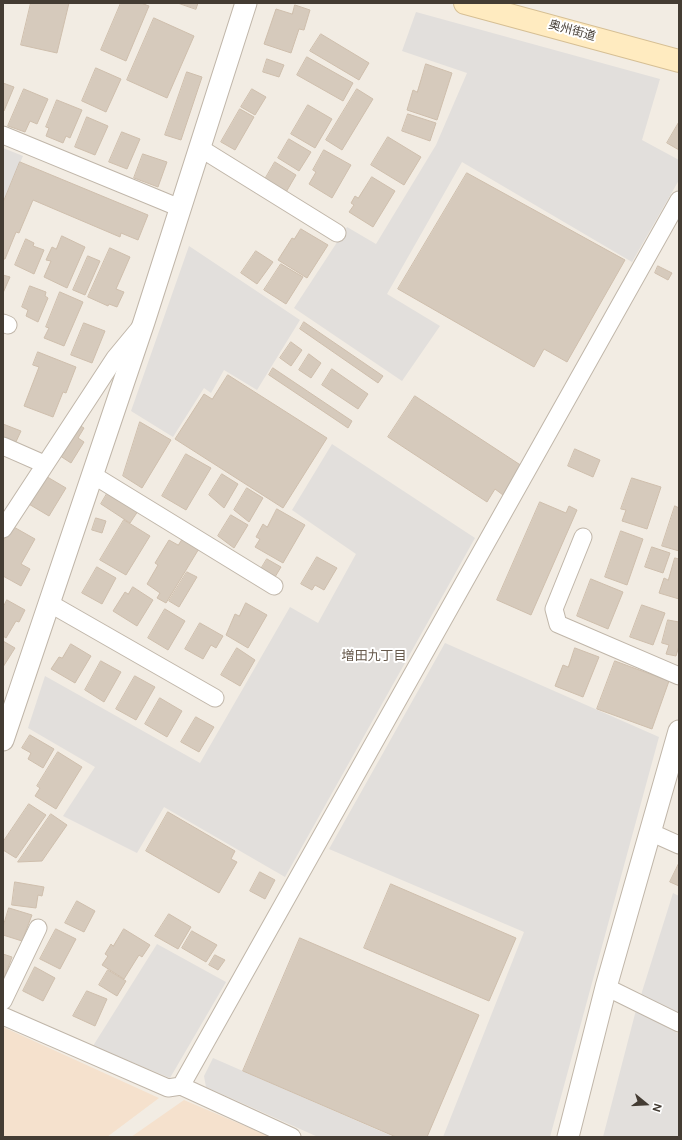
<!DOCTYPE html>
<meta charset="utf-8">
<style>
body{margin:0}
#map{position:relative;width:682px;height:1140px;overflow:hidden;background:#f2ece3;font-family:"DM Sans",sans-serif}
canvas{display:block}
.frame{position:absolute;inset:0;border:4px solid #443c33;pointer-events:none}
.north{position:absolute;left:626px;top:1084px;width:40px;height:40px;-webkit-text-stroke:3px #fff;paint-order:stroke;rotate:108deg;font-size:11px;font-weight:700;line-height:16px;text-align:center;color:#443c33}
.north::after{content:'';display:block;margin:auto;width:14px;height:18px;background:#443c33;clip-path:polygon(50% 0,100% 100%,50% 72%,0 100%)}
</style>
<div id="map">
<canvas width="682" height="1140"></canvas>
<div class="frame"></div>
<div class="north">N</div>
</div>
<script>
const ctx = document.querySelector('canvas').getContext('2d');
ctx.lineJoin = 'round';
function fill(path, color) {
  ctx.fillStyle = color;
  ctx.fill(path, 'evenodd');
}
function trace(path, color, width, dash) {
  ctx.strokeStyle = color;
  ctx.lineWidth = width;
  ctx.lineCap = dash ? 'butt' : 'round';
  ctx.setLineDash(dash || []);
  ctx.stroke(path);
}
function label(font, color, halo, rows, align = 'center') {
  ctx.font = font + ' "DM Sans","Noto Sans JP",sans-serif';
  ctx.lineWidth = 4;
  ctx.setLineDash([]);
  ctx.textBaseline = 'middle';
  ctx.strokeStyle = halo;
  ctx.fillStyle = color;
  for (const [text, x, y, turn = 0] of rows) {
    ctx.save();
    ctx.translate(x, y);
    ctx.rotate((+turn || 0) * Math.PI / 180);
    ctx.textAlign = isNaN(turn) ? turn : align;
    if (halo) ctx.strokeText(text, 0, 0);
    ctx.fillText(text, 0, 0);
    ctx.restore();
  }
}
fill(new Path2D(`
 M3 1027 159 1098 107 1137H3Z
 M184 1100 271 1137H131Z`), '#f5e1cd');
fill(new Path2D(`
 M416 12 660 79 642 140 679 160V180L632 262 462 162 387 294 440 326 402 381 294 308 347 227 376 244 436 145 467 73 402 51Z
 M3 148 23 156 3 203Z
 M189 246 300 320 257 390 224 370 211 393 204 388 173 437 131 411Z
 M332 444 475 538 285 877 164 807 137 853 63 816 95 767 28 728 45 676 200 763 290 607 318 623 356 554 292 510Z
 M445 643 659 737 550 1137H443L524 932 329 849Z
 M673 893 679 896V1016L641 995Z
 M157 944 226 982 170 1078 93 1046Z
 M636 1010 679 1034V1137H603Z
 M213 1058 394 1137H318L206 1087 204 1076Z`), '#e2dfdc');
const building = new Path2D(`
 M31 3H69L57 53 21 45Z
 M121 3H141L149 6 126 61 101 50Z
 M178 3H198L196 9Z
 M295 5 310 10 304 30 299 29 291 53 264 44 276 9 292 14Z
 M154 18 194 36 167 98 127 80Z
 M321 34 369 63 359 80 310 51Z
 M307 57 353 83 343 101 297 75Z
 M267 59 284 65 279 77 263 72Z
 M426 64 452 73 437 120 407 110 413 90 417 92Z
 M96 68 121 79 106 112 82 101Z
 M187 72 202 77 181 140 165 135Z
 M3 83 14 87 4 111H3Z
 M24 89 48 99 37 124 30 121 25 132 8 126Z
 M252 89 266 97 255 115 241 107Z
 M357 89 373 99 342 150 326 140Z
 M57 100 82 110 70 138 66 136 63 143 46 136 49 128 46 127Z
 M308 105 332 119 315 148 291 134Z
 M240 109 254 117 235 150 221 142Z
 M408 114 436 123 430 141 402 131Z
 M87 117 108 126 95 155 75 147Z
 M679 122V150L667 143Z
 M122 132 140 139 127 169 109 162Z
 M388 137 421 157 404 185 371 165Z
 M289 139 311 152 299 171 278 158Z
 M324 150 351 165 332 198 309 184 316 172 313 170Z
 M143 154 167 162 158 187 134 178Z
 M20 162 148 215 138 240 121 233 120 237 33 200 19 233 16 232 5 259H3V203Z
 M275 162 296 175 285 194 264 181Z
 M467 173 625 260 567 362 544 349 534 367 398 289Z
 M372 177 395 191 373 227 349 212 354 205 351 203 355 196 358 198Z
 M301 229 328 245 307 278 278 260 292 238 294 239Z
 M62 236 85 247 67 288 44 277 51 261 46 260 52 247 56 249Z
 M26 239 34 243 33 246 44 250 34 274 15 265Z
 M110 248 130 257 116 289 124 292 117 307 109 304 108 306 88 297Z
 M256 251 273 262 257 284 241 273Z
 M88 256 100 261 85 295 73 290Z
 M281 264 303 277 286 304 264 290Z
 M658 266 672 273 668 280 655 273Z
 M3 275 10 277 3 293Z
 M30 286 46 292 45 296 48 298 38 322 26 316 28 310 22 307Z
 M60 292 83 302 64 346 44 338 49 328 46 327Z
 M304 322 383 376 378 383 300 329Z
 M84 323 105 331 92 363 71 355Z
 M291 342 302 350 291 366 280 358Z
 M38 352 76 367 66 393 63 392 53 417 24 406 39 367 33 365Z
 M309 354 321 363 311 378 299 370Z
 M273 368 352 421 348 428 269 375Z
 M332 369 368 394 358 409 322 385Z
 M228 375 327 438 283 508 175 439 204 394 212 399Z
 M415 396 522 466 503 495 495 489 487 502 388 437Z
 M74 422 84 428 78 438 84 442 71 463 54 452Z
 M140 422 171 440 142 488 123 476Z
 M3 424 21 431 14 446 3 441Z
 M575 449 600 460 593 477 568 466Z
 M186 454 211 468 186 510 162 496Z
 M222 474 238 484 224 508 209 495Z
 M44 475 66 488 49 516 27 503Z
 M632 478 661 487 647 529 622 521 626 510 621 509Z
 M247 488 263 498 249 522 234 510Z
 M108 492 138 511 130 523 101 504Z
 M540 502 566 513 569 506 577 510 531 615 497 600Z
 M675 506 679 508V551L662 546Z
 M277 509 305 525 283 563 255 547 260 539 256 537 263 524 267 527Z
 M231 515 248 525 234 548 218 536Z
 M96 518 106 521 102 533 92 530Z
 M124 520 150 536 126 575 100 560Z
 M12 526 35 539 21 564 30 569 21 586 3 576V542Z
 M621 531 643 539 627 585 605 577Z
 M184 537 200 547 166 603 157 598 160 593 147 584 158 565 155 563 169 540 178 545Z
 M652 547 670 553 663 573 645 567Z
 M317 557 337 568 324 590 315 585 312 590 301 584Z
 M675 558 679 559V599L659 593 664 578 668 580Z
 M267 559 281 567 275 577 261 569Z
 M97 567 116 578 102 604 82 593Z
 M187 572 197 577 179 607 169 601Z
 M591 579 623 592 608 629 577 616Z
 M133 587 153 600 137 626 113 611 125 592 128 594Z
 M7 600 25 610 19 622 16 621 6 638 3 636V608Z
 M246 603 267 615 248 648 226 635 235 614 239 616Z
 M642 605 665 613 653 645 630 637Z
 M165 609 185 621 168 650 148 638Z
 M668 620 679 622V646L676 656 666 654 669 645 662 643Z
 M200 623 223 636 216 648 211 645 203 659 185 649Z
 M3 641 15 648 3 667Z
 M71 644 91 656 75 683 51 669 59 657 62 658Z
 M237 648 255 660 240 686 221 675Z
 M575 648 599 657 583 697 555 686 563 665 568 667Z
 M101 661 121 672 104 702 85 690Z
 M615 661 669 681 652 729 597 709Z
 M135 676 155 687 136 720 116 709Z
 M160 698 182 711 167 737 145 724Z
 M196 717 214 727 199 752 181 742Z
 M30 735 54 749 43 768 28 759 31 753 22 748Z
 M58 752 82 767 56 809 35 796 40 788 37 786Z
 M29 804 46 815 16 858 3 850V842Z
 M168 812 235 851 231 859 237 862 219 893 146 851Z
 M51 814 67 825 42 861 18 862Z
 M679 863V886L670 882Z
 M260 872 275 880 265 899 250 891Z
 M15 882 44 887 42 896 38 895 36 908 12 905Z
 M391 884 516 938 489 1001 364 948Z
 M77 901 95 911 84 932 65 923Z
 M9 908 32 915 22 941 3 935V927Z
 M169 914 191 927 178 949 155 936Z
 M56 929 76 939 60 969 40 959Z
 M124 929 150 945 142 957 139 955 124 979 102 965 108 956 105 954 111 944 113 946Z
 M192 931 217 945 206 962 182 948Z
 M300 938 479 1015 427 1137H396L243 1071Z
 M3 954 12 957 4 979H3Z
 M215 955 225 960 218 970 209 965Z
 M35 967 55 978 43 1001 23 991Z
 M108 970 126 981 117 996 99 985Z
 M87 991 107 999 95 1026 73 1016Z`);
fill(building, '#d6cabc');
trace(building, '#cebeac', 1);
const minor = new Path2D(`
 M3 135 180 208
 M200 148 337 233
 M3 323 8 325
 M3 446 44 464
 M93 475 274 586
 M3 529 115 358 139 329
 M583 537 554 609 558 624 679 676
 M49 603 215 698
 M650 832 679 845
 M606 987 679 1023
 M3 1001 38 928
 M3 1016 168 1088 181 1086 292 1137
 M181 1086 679 200`);
const tertiary = new Path2D(`
 M3 740 144 322 246 3
 M568 1137 606 987 679 731`);
const secondary = new Path2D(`
 M465 3 679 61`);
trace(minor, '#c0b6a9', 19);
trace(tertiary, '#c0b6a9', 23);
trace(secondary, '#d6bf94', 24);
trace(minor, '#fff', 17);
trace(tertiary, '#fff', 21);
trace(secondary, '#ffebc0', 22);
label('12px', '#443c33', '#fff', [
 ["奥州街道",572,31,15]
]);
label('13px', '#66594b', '#fff', [
 ["増田九丁目",374,657]
]);
</script>
